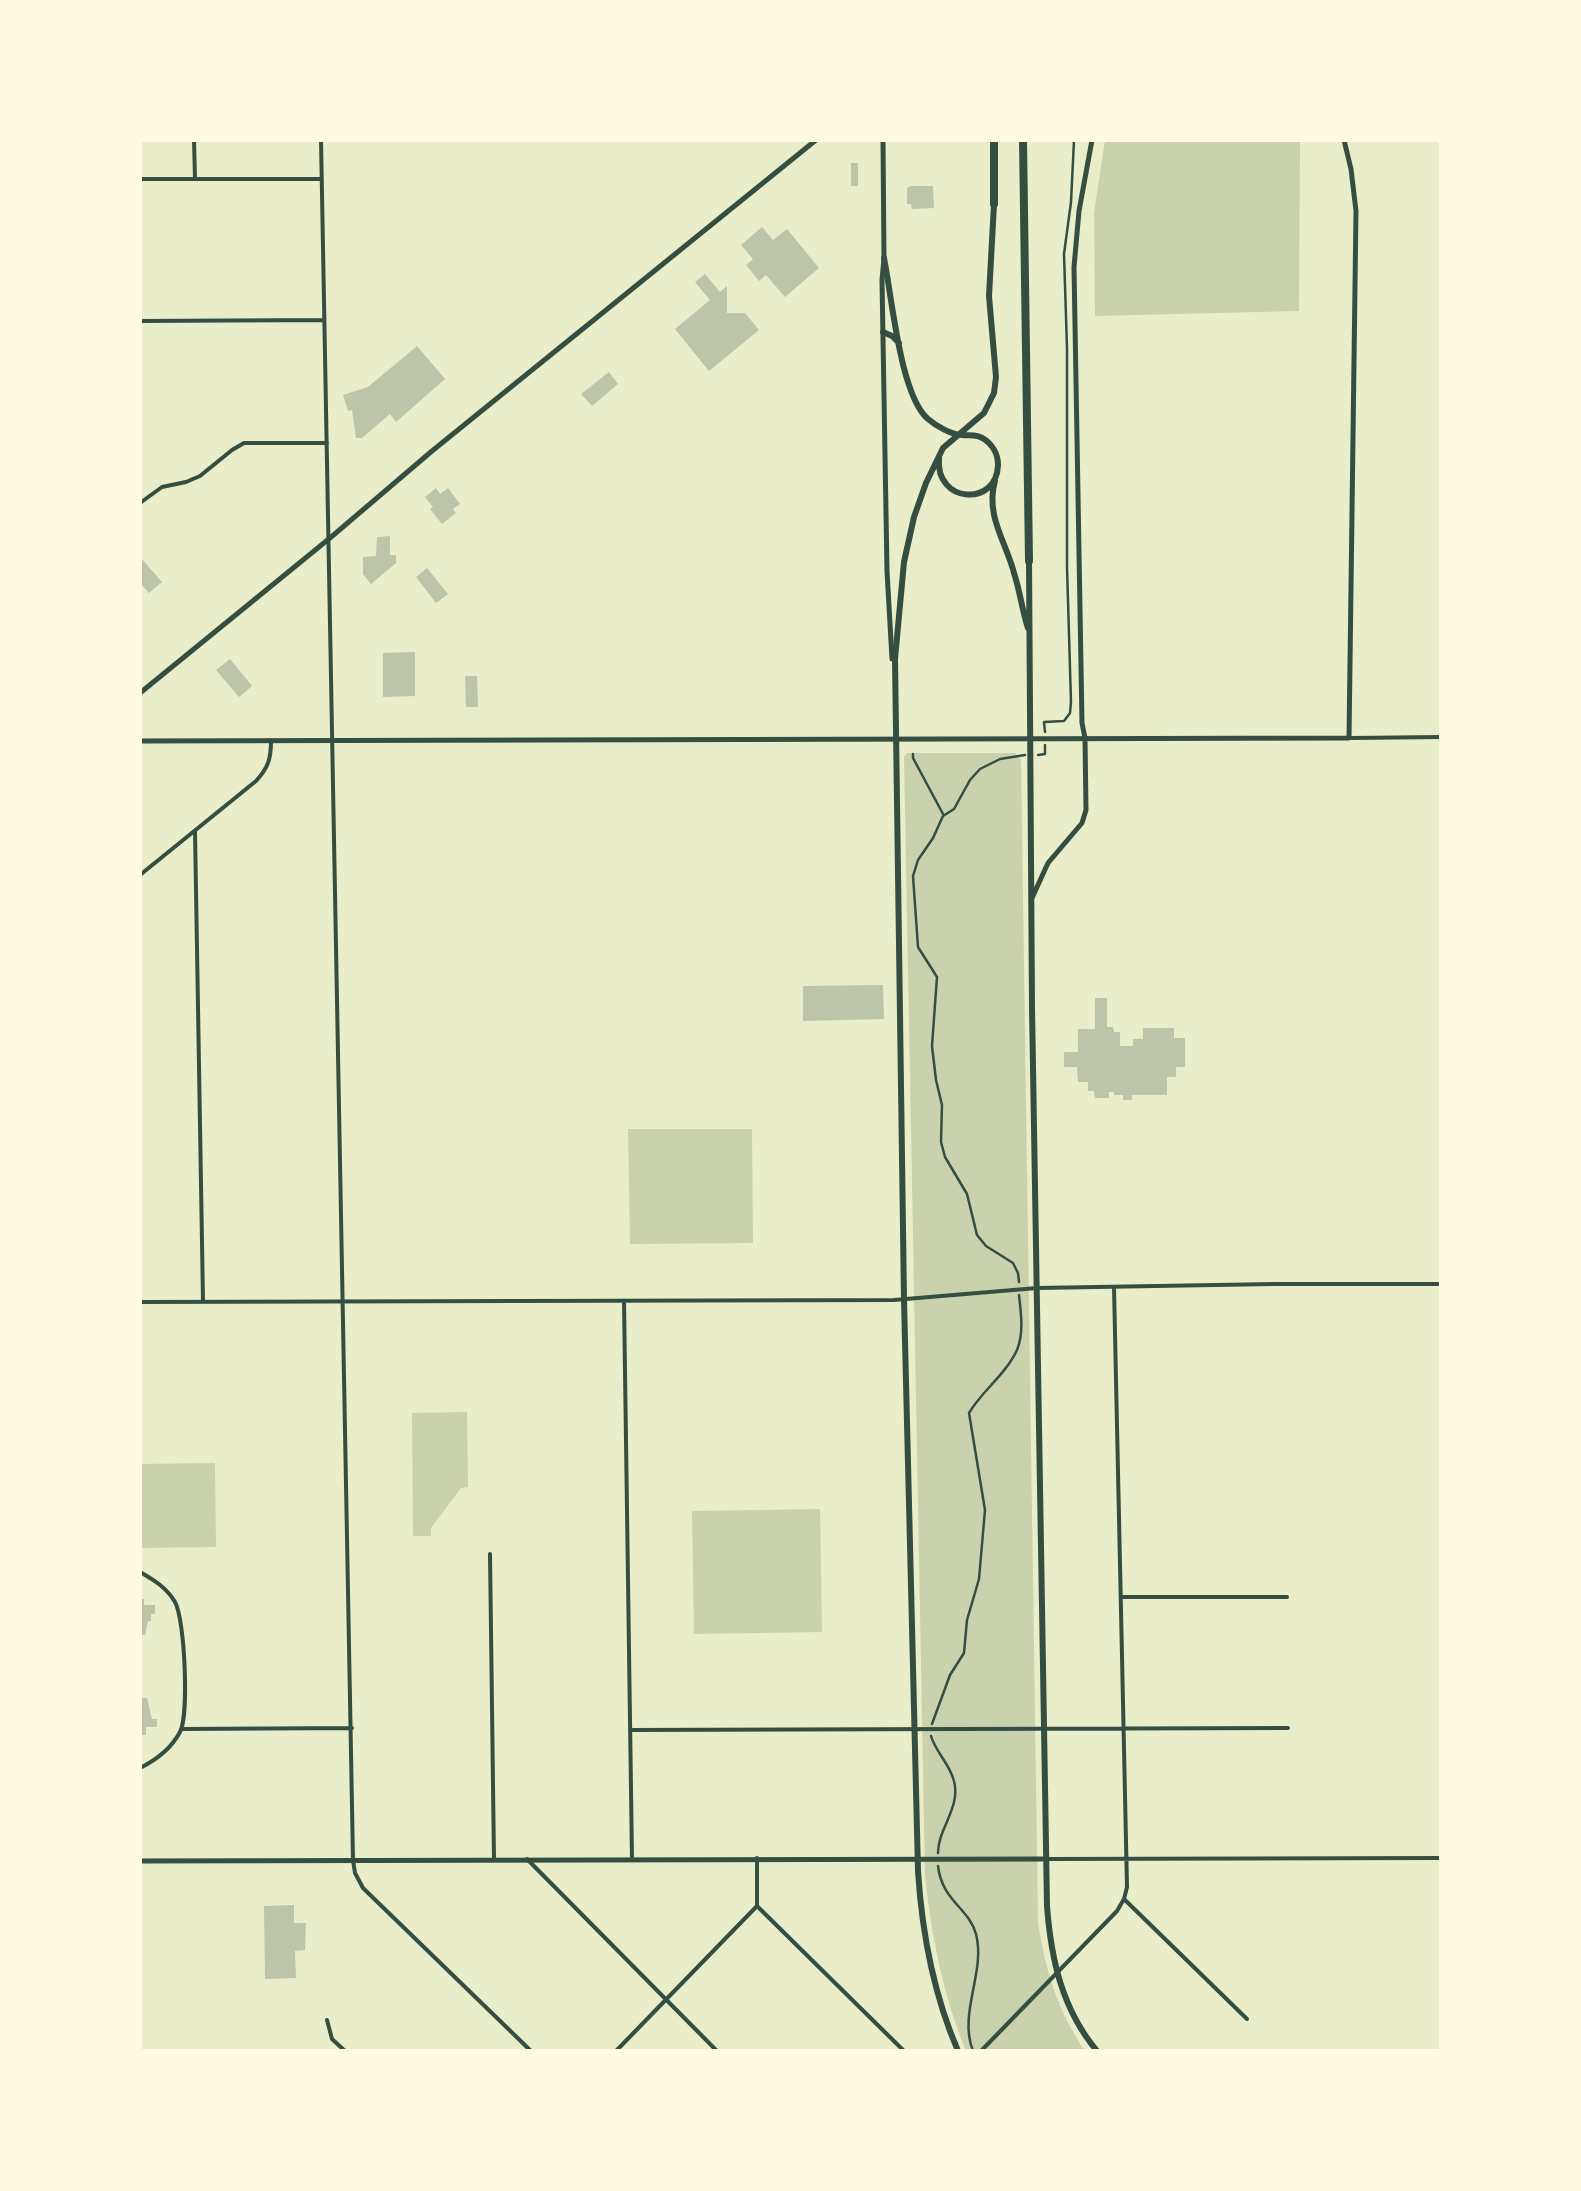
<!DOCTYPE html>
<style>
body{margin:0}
#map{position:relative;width:1581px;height:2191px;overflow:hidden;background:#e9edc9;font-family:Spectral,serif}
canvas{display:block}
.frame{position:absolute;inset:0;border:142px solid #fefae0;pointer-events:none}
</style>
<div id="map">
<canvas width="1581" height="2191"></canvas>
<div class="frame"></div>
</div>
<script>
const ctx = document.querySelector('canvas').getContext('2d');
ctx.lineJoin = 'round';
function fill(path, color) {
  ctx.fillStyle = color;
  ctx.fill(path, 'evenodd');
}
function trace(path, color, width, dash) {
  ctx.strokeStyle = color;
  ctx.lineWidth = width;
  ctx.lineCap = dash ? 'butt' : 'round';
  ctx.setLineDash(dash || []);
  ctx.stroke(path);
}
fill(new Path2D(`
 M1105 140H1300L1299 311 1095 316 1094 213Z
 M907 753H1015L1021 759 1038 1923C1046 1972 1057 2009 1085 2051H966C943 1995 932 1938 925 1877L904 757Z
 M628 1129H752L753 1243 630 1244Z
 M467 1412 468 1487 461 1488 431 1528V1536H413L412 1413Z
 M215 1463 216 1547 140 1548V1464Z
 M820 1509 822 1632 694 1634 692 1511Z`), '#cad2ad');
fill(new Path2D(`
 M851 163H858V186H851Z
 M911 186H933L934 208 912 209 911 204H907V188Z
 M762 227 773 240 787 229 819 268 785 297 766 275 759 281 746 265 753 259 741 245Z
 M705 274 720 292 727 286V313H745L759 330 709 371 675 329 710 300 695 282Z
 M417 346 445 379 396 422 390 414 362 438H356L352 410 348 411 343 395 368 387Z
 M609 372 618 384 592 406 581 394Z
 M436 488 440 494 448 488 460 504 453 509 456 513 442 524 430 509 433 507 425 497Z
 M390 536V555H396V563L371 584 363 574V557L376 556 377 537Z
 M140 557 162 582 149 593 140 583Z
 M427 568 448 594 436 603 416 577Z
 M415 652V696L383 697V653Z
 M230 659 252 686 239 697 216 670Z
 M465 676H477L478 707H466Z
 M883 985 884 1019 803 1021V986Z
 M1095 998H1107V1027H1113L1114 1032H1120V1046H1133V1039H1143V1028H1174V1038H1185V1067H1176V1077H1167V1095H1132V1100H1123V1095H1114V1092H1109V1098H1095L1094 1091H1088V1082H1078L1077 1067H1064V1052H1078V1029H1095Z
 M140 1599H144V1605H155V1614H151V1621H148L145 1635H140Z
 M140 1698H147L152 1719H157V1727H146V1735H140Z
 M294 1905V1923H306L305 1950 295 1951 296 1978 265 1979 264 1906Z`), '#bcc5a7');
trace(new Path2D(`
 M1045 732 1044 722 1064 721 1070 713 1071 702 1067 567V348L1064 254 1071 202 1074 140
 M913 754V758L943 814
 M1038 755 1045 754V745
 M1019 1282 1018 1273 1013 1263 986 1246 977 1235 967 1194 945 1157 941 1142 942 1105 936 1080 932 1046 937 977 918 947 913 876 918 860 933 838 943 816 954 809 970 780 980 769 1000 759 1025 755
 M932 1724 950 1675 964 1653 967 1620 979 1579 985 1510 969 1413C982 1391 1006 1374 1017 1350 1024 1333 1021 1313 1019 1295
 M931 1736C936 1753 950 1764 954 1781 961 1808 938 1828 938 1853
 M938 1866C942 1901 969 1908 976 1934 986 1972 958 2013 973 2051`), '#344e41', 2.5);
trace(new Path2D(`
 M194 140 195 179
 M321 140 353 1860 355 1873 363 1888 531 2051
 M140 179H321
 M140 321 324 320
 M140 503 162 487 186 482 200 476 232 450 244 443H327
 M1351 738 1441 737
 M195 831 203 1301
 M140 875 256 781C268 768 271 759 271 741
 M624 1301 632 1859
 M140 1302 894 1300 1037 1288 1275 1284H1441
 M490 1554 494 1860
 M140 1572C154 1580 167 1588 175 1602 185 1620 189 1715 180 1732 171 1749 156 1760 140 1768
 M1121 1597H1287
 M182 1729 352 1728
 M630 1730 1288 1728
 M527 1859 717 2051
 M1046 1859 1441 1858
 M1124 1899 1247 2019
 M758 1907 904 2051
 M327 2020 332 2039 345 2051
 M616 2051 757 1906V1858
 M981 2051 1117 1911 1124 1899 1127 1887 1114 1287`), '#344e41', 4);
trace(new Path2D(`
 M140 741 1349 738 1356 211 1351 169 1344 140
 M1032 898 1048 863 1082 823 1086 810 1085 738 1082 723 1074 267 1079 211 1092 140
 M140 1861 1045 1859`), '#344e41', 5);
trace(new Path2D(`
 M883 140 884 258 882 280 887 571 892 659
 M140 693 330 538 432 451 816 140`), '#344e41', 5);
trace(new Path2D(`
 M884 258C892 297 900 395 928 419 936 426 952 435 962 435 971 436 976 434 984 439 993 445 998 455 998 465 997 507 935 504 939 458
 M883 332 892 336 899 343
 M995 481C985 515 1006 542 1014 573 1020 591 1022 610 1028 628
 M1029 561 1032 1007 1047 1906C1051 1959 1062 2009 1097 2051
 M958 2051C933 1993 922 1934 918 1871L904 1300 895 659 904 562 914 517 926 483 943 448 984 413 994 393 996 377 989 296 994 204`), '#344e41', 6);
trace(new Path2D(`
 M994 140V204
 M1023 140 1029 561`), '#344e41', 8);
</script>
